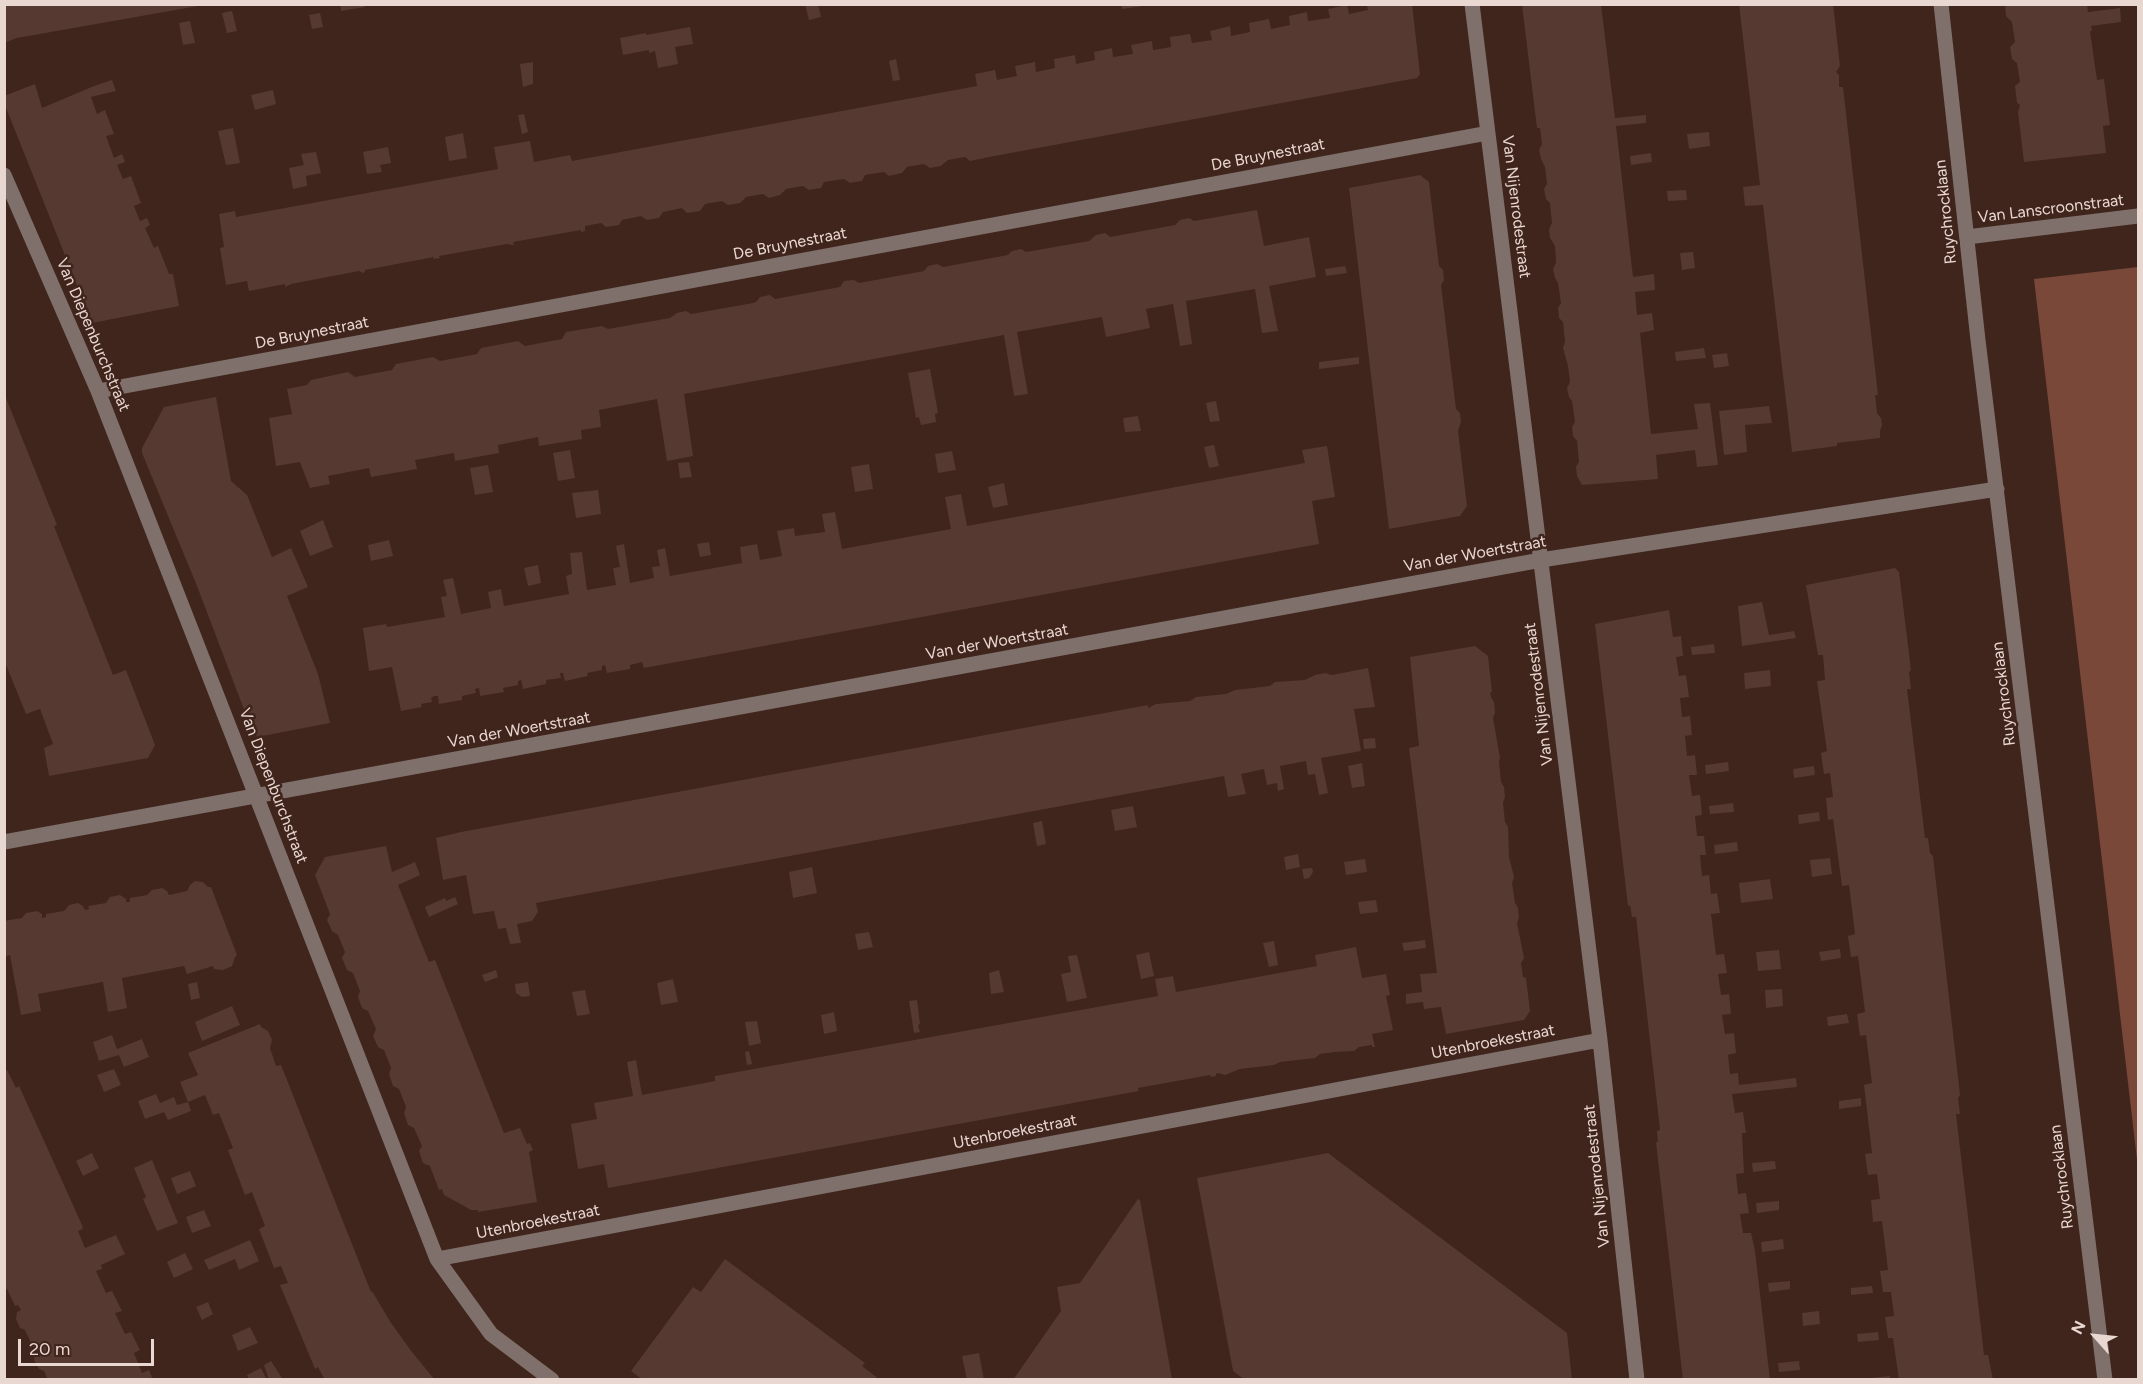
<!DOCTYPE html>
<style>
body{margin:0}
#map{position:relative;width:2143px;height:1384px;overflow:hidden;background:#40251c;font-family:Figtree,sans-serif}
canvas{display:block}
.frame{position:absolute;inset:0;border:6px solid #e9d7d1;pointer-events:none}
.north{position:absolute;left:2065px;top:1306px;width:60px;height:60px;-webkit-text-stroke:4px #40251c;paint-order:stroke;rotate:297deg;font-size:16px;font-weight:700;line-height:24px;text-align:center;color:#e9d7d1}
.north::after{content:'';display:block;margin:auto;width:21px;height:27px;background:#e9d7d1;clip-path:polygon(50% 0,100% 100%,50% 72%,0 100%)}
.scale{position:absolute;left:18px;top:1339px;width:136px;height:27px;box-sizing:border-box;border:3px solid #e9d7d1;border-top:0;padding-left:8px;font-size:18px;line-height:21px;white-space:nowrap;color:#e9d7d1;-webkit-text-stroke:4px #40251c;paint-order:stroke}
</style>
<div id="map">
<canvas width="2143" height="1384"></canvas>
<div class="frame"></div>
<div class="north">N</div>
<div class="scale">20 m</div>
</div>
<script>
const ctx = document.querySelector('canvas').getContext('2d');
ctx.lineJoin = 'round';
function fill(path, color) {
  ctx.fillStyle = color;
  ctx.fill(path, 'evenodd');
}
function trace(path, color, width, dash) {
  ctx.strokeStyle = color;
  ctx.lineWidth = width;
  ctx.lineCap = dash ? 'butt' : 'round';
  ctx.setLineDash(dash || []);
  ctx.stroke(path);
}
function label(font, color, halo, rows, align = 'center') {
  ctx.font = font + ' Figtree,sans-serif';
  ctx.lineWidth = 5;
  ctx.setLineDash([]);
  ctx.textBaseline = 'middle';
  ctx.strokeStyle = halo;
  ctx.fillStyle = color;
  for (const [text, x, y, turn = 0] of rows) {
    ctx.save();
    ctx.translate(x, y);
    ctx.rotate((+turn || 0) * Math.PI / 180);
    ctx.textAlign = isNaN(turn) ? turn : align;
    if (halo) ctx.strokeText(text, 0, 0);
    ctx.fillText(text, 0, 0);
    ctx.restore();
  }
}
fill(new Path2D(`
 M2138 267V1168L2034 279Z`), '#794839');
fill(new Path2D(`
 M4 4H198V6L17 38 4 43Z
 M340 4H364L365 7 341 11Z
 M805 4H818L821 17 809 20Z
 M1122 4H1143V6L1122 9Z
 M1400 4H1412L1420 74 1417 78 989 157 970 161 965 157 948 160 941 166 930 168 924 164 907 167 902 173 889 176 884 172 865 175 862 181 850 183 844 179 824 182 821 188 809 190 803 186 786 189 780 195 769 198 763 194 746 197 740 203 728 205 722 201 705 204 700 211 687 213 682 208 663 212 659 218 647 220 641 216 622 220 619 225 606 227 601 223 585 226V231L581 232V230L513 242 514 245H511L507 244 439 256 440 258 433 259 434 257 365 270V272L363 273 359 271 291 284 285 287V284L249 291 247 281 226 285 220 248 224 247 219 214 235 211 236 217 498 169 494 147 530 141 534 162 570 155 572 161 977 86 975 74 995 70 997 80 1017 76 1015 66 1035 62 1036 72 1055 68 1054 59 1075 55 1076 64 1095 60 1094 52 1112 48 1113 57 1133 54 1131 45 1152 41 1153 50 1171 47 1170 37 1190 34 1192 43 1212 40 1210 31 1230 26 1231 36 1250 32 1249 23 1269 19 1271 29 1290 25 1289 16 1307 12 1308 21 1330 18 1328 9 1347 5 1349 14 1368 10 1367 5H1389V6Z
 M1739 4H1833L1840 66 1836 72 1839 75V87H1843L1878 395H1875L1877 413 1881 418 1882 425 1880 431V438L1837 443V446L1792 452 1763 205 1745 206 1743 187 1760 185Z
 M2005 4H2087L2088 12 2120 8 2121 22 2091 26 2092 31H2090L2097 80 2104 79 2110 125 2103 126 2106 153 2024 162 2018 112 2020 105 2017 103 2015 86 2020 82 2017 63 2012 59 2010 47 2015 42 2012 22 2006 16Z
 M1522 5H1601L1615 118 1646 115V123L1616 126 1633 277 1654 274 1655 290 1635 292 1637 315 1652 313 1654 330 1640 333 1651 434 1698 429 1694 404 1710 403 1718 465 1697 467 1695 450 1656 455 1658 479 1582 485 1577 476 1576 467 1579 462 1577 441 1573 436 1572 427 1575 422 1572 401 1569 397 1567 388 1570 382 1568 366 1563 348 1565 342 1563 322 1559 318 1558 308 1561 303 1558 283 1555 278 1553 269 1556 263 1555 246 1550 238 1549 229 1552 223 1550 203 1546 199 1544 189 1547 184 1545 167 1541 159 1539 150 1542 144 1540 128H1537Z
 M232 11 237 31 227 33 222 13Z
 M320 13 323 27 312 29 309 15Z
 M190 21 195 43 183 45 179 23Z
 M690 27 693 44 675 47 678 64 658 68 655 51 649 53V50L623 55 620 38 646 33V35Z
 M896 59 900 80 893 81 889 61Z
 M533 62V84L523 87 520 64Z
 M112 80 116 91 91 97 97 114 105 110 114 134 106 136 114 158 122 154 125 162 117 165 123 179 131 176 141 203 134 206 140 221 147 218 150 225 145 228 154 248 158 246 169 274H173L179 306 92 323 4 103V96L35 84 42 108 94 86Z
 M273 90 276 104 255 110 251 95Z
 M524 114 528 132 522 134 518 115Z
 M233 128 240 163 226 165 218 131Z
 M1709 132 1710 146 1689 149 1687 134Z
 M463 133 467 158 449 161 445 137Z
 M388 147 391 163 380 165 382 172 367 174 363 152Z
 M316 152 321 173 306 176 307 186 293 189 289 168 304 165 301 154Z
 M1651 153 1652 162 1631 165 1630 156Z
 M1420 175 1429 182 1439 266 1443 270 1444 280 1441 285 1456 409 1460 413 1461 422 1458 431 1467 506 1460 516 1389 529 1349 188Z
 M1686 190 1687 200 1668 201 1667 191Z
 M1257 210 1264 246 1309 237 1316 277 1269 286 1278 331 1262 333 1255 289 1186 301 1192 344 1180 346 1173 304 1146 309 1150 328 1106 337 1102 317 1017 332 1028 394 1014 396 1004 335 684 394 693 456 667 461 657 399 599 410 601 427 581 430 582 439 539 446 538 437 498 445 499 453 455 461 454 453 415 460 417 469 371 477 369 468 328 476 330 484 310 488 300 462 276 466 269 418 292 414 287 389 307 385 311 380 348 372 355 377 392 370 396 364 433 357 440 361 477 354 481 348 518 341 525 346 562 339 566 332 602 326 608 329 670 318 677 313 686 311 691 314 753 303 756 302 760 297 770 295 775 299 840 287 844 281 854 280 859 283 924 271 928 266 937 264 943 267 1008 255 1012 251 1021 249 1026 252 1089 241 1096 235 1105 233 1110 237 1175 225 1180 220 1189 218 1194 221Z
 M1693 252 1695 268 1682 270 1680 253Z
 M1345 266 1347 273 1326 276 1325 269Z
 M1704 348 1706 358 1676 361 1675 352Z
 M1727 353 1729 366 1714 368 1712 355Z
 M1359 357V364L1319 369V362Z
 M930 369 938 413 935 414 936 422 921 425 919 417 916 418 908 373Z
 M4 393 57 525 54 526 113 675 126 670 155 745 148 758 49 776 44 748 53 744 40 709 26 714 4 660Z
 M216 397 231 481 247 495 272 557 291 548 308 587 287 596 318 674 330 723 257 737 250 719 248 720 197 586 142 453V448L164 407Z
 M1216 401 1220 421 1210 422 1206 403Z
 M1769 406 1772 423 1745 425 1747 452 1724 455 1719 411Z
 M1138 416 1141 431 1125 432 1123 418Z
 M1214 445 1219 466 1209 468 1204 447Z
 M1327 446 1335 497 1312 501 1319 544 644 668 642 662 630 665V669L607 673 605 665 602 666V670L587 673 588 676 565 681 563 673H560L561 678 546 680V684L523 689 521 680 518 681V685L503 688 504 692 480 696 479 688 475 689 476 693 462 696V700L439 704 438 696H434L431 698 432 702 421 704 422 707 401 711 392 667 369 671 363 628 386 624 387 627 445 617 441 597 447 596 443 580 453 578 461 614 491 608 488 592 501 589 504 606 569 594 566 576 572 574 570 553 582 552 587 590 616 585 613 568 620 567 616 546 624 544 630 583 654 578 652 567 660 566 657 550 665 548 670 576 742 563 740 547 757 544 760 560 782 556 777 531 794 528 795 536 825 532 822 514 835 512 842 549 951 529 945 497 961 494 967 526 1305 463 1302 450Z
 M570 450 575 478 558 481 553 453Z
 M952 451 956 470 938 473 935 454Z
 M689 462 692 477 680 478 678 463Z
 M869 464 873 489 855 492 851 467Z
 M488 465 493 492 475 495 470 468Z
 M1004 483 1008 505 993 508 988 487Z
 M598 490 601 514 576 518 572 493Z
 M323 520 333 547 310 556 300 531Z
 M389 540 393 556 371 561 368 545Z
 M709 542 711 555 700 557 697 544Z
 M538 565 541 583 528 586 524 568Z
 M1895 568 1899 572 1911 670 1909 672 1911 689H1907L1916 763 1925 838H1928L1930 853 1933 856 1960 1095 1958 1098 1960 1114H1956L1981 1328 1984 1355H1988L1993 1380H1899L1893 1338H1888L1885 1317 1894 1316 1891 1292H1883L1880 1271 1888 1270 1882 1221 1873 1222 1871 1200 1880 1199 1877 1174 1868 1175 1865 1154 1872 1153 1864 1085 1872 1083 1866 1035 1860 1036 1857 1014 1865 1012 1858 956 1851 957 1848 936 1855 934 1849 885 1842 886 1833 819 1828 820 1826 798 1833 797 1830 773 1824 774 1821 753 1827 751 1817 681 1825 680 1823 655H1818L1806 585Z
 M1762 602 1769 635 1794 631 1796 638 1742 646 1738 606Z
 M1669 610 1673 637 1681 636 1683 656 1676 657 1679 676 1686 675 1689 697 1680 698 1682 717 1690 716 1692 735 1685 736 1687 756 1695 755 1697 775H1689L1692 796 1700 795 1702 815 1695 816 1697 836H1704L1706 855H1700L1702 876 1709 875 1711 894 1717 893 1720 913 1711 914 1716 955 1724 954 1727 973 1718 974 1721 995 1729 994 1731 1014 1722 1015 1725 1034 1734 1033 1736 1053 1728 1055 1730 1074 1738 1073 1739 1085 1796 1078 1797 1087 1732 1094 1735 1113 1743 1112 1746 1133H1742L1744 1173 1736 1174 1738 1194 1746 1193 1749 1213 1740 1214 1743 1233H1751L1755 1251 1770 1380H1683L1656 1142H1658L1657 1131 1660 1130 1636 917H1632L1630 905 1628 906 1595 624Z
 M1714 644 1715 653 1692 655 1691 647Z
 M1475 646 1488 656 1492 692 1490 693 1491 697 1494 702 1495 713 1493 718 1500 758 1499 762 1501 782 1504 787 1505 797 1503 803 1505 822 1508 827 1509 857 1514 877 1512 883 1515 903 1518 908 1519 918 1517 923 1524 958 1521 963 1523 977 1526 978 1530 1011 1524 1020 1446 1034 1441 1007 1424 1009 1423 1002 1406 1004V994L1422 992 1420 974 1437 973 1409 748 1419 746 1410 657Z
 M1368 668 1375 707 1354 709 1361 751 1321 758 1328 793 1319 795 1315 774 1308 775 1306 761 1280 766 1284 789 1278 791 1277 783 1267 785 1264 769 1241 774 1246 794 1228 797 1224 776 676 877 536 903 538 912 532 921 517 924 521 943 510 944 506 928 498 929 494 911 473 914 466 875 443 880 436 838 461 832 1148 705V708L1156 704 1190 701 1196 697 1226 694 1235 690 1270 686 1275 682 1305 680 1315 675 1325 673 1332 675Z
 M1770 670 1771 686 1745 689 1744 673Z
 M1375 738 1376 748 1364 749 1363 739Z
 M1728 762 1729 771 1706 774 1705 765Z
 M1362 763 1365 786 1352 788 1348 766Z
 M1814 766 1815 775 1794 778 1793 769Z
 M1733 803 1734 812 1710 814 1709 806Z
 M1133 806 1137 827 1115 831 1111 810Z
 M1819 812 1820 821 1799 824 1798 815Z
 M1042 821 1046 844 1037 846 1033 823Z
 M1737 842 1738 851 1715 854 1714 845Z
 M386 846 392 872 415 862 420 875 398 885 429 962 435 960 504 1133 520 1128 527 1144 530 1143 533 1150 529 1152 537 1202 478 1212V1210H471L444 1195 442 1189 439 1190 430 1166 423 1163 419 1151 422 1146 414 1128 408 1125 404 1113 406 1107 399 1089 393 1086 389 1074 391 1068 384 1050 378 1047 373 1036 376 1029 368 1011 362 1008 358 997 360 991 353 973 347 970 342 958 345 952 338 935 332 931 327 920 330 914 315 875 325 857Z
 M1298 854 1300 867 1286 870 1284 857Z
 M1830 858 1832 874 1812 877 1810 860Z
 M1365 859 1367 872 1346 875 1344 862Z
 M812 867 817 893 793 898 789 872Z
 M1312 868 1313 872 1309 878 1304 879 1302 869Z
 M1770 879 1773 899 1741 903 1739 883Z
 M195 881 203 882 208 887H211L237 955 235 957 232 966 223 970 214 969 213 966 187 974 184 966 122 978 127 1008 108 1012 103 982 38 994 41 1011 21 1015 10 955 4 957V921L22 918 26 913 37 911 42 914V918L46 917V914L64 911 69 905 78 903 83 906 85 910 89 909 88 906 106 903 110 897 120 895 126 899V902H130V898L147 895 152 890 162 888 167 891 169 895 187 891 190 885Z
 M455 897 458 904 429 917 425 907 445 898 446 901Z
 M1376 900 1378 912 1360 914 1358 902Z
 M869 932 873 947 858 950 855 934Z
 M1425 940 1426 948 1404 951 1402 943Z
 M1274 941 1278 965 1269 967 1263 943Z
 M1356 947 1362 978 1386 974 1390 995 1386 996 1393 1030 1372 1034 1375 1047H1372V1045L1359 1047 1354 1051 1335 1052 1320 1054 1315 1058 1280 1062 1274 1065 1240 1069 1225 1075 1218 1073 1216 1074V1076L1211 1077 1210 1075 1138 1088 1139 1091 608 1188 604 1164 578 1169 571 1124 597 1119 594 1103 633 1096 627 1062 636 1060 642 1095 715 1081V1076L1158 996 1155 979 1173 976 1176 992 1317 966 1315 955Z
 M1840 949 1841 958 1821 961 1819 952Z
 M1779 950 1781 969 1758 971 1756 952Z
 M1149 952 1154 976 1141 979 1136 955Z
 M1077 955 1087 998 1067 1002 1061 974 1071 972 1068 956Z
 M496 970 498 977 485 982 482 975Z
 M999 970 1004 992 991 994 989 973Z
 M673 979 678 1002 661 1005 657 983Z
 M197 982 200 998 191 1000 188 984Z
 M528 982 530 996 522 997 516 993 515 984Z
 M1782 989 1783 1006 1766 1008 1765 990Z
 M585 990 590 1014 577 1016 572 992Z
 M917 1000 920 1024 918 1025 920 1032 914 1033 909 1001Z
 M232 1006 240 1025 202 1041 195 1022Z
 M834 1012 837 1031 824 1034 821 1015Z
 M1847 1014 1849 1023 1828 1026 1827 1017Z
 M757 1021 761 1043 749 1046 745 1022Z
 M260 1024 261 1027 268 1031 272 1040 270 1048 276 1066 281 1065 371 1292 372 1291 391 1323 412 1352 435 1380H325L318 1367 315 1369 313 1364 280 1285 288 1283 281 1266 274 1268 259 1229 265 1226 252 1192 245 1195 228 1150 233 1148 219 1113 213 1115 205 1095 188 1102 180 1082 198 1075 188 1053Z
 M112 1035 117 1049 142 1039 149 1057 124 1067 119 1055 99 1061 93 1042Z
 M749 1051 752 1064 747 1065 745 1052Z
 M114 1069 121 1085 104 1092 97 1075Z
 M4 1070H7L16 1088 19 1086 45 1143 82 1225 83 1229 78 1231 85 1248 116 1235 125 1254 101 1265 102 1269 96 1271 106 1293 112 1291 122 1311 115 1313 125 1334 131 1332 140 1350 134 1353 142 1373 149 1370 153 1380H48L44 1371 39 1369 34 1360 35 1353 39 1351 36 1346 33 1347 25 1330 20 1328 16 1319 17 1312 21 1310 18 1305 15 1306 7 1289 4 1288Z
 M156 1094 160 1103 174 1097 177 1105 188 1102 191 1111 168 1120 164 1112 145 1119 138 1101Z
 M1861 1098V1106L1839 1109V1101Z
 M92 1153 99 1168 83 1176 76 1161Z
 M1328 1153 1567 1333 1572 1380H1245L1233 1371 1197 1178Z
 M152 1160 178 1223 157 1231 143 1199 146 1197 134 1168Z
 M1775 1161 1776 1169 1753 1172 1752 1163Z
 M190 1171 196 1186 177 1194 171 1178Z
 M1138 1199 1140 1200 1172 1379 1013 1380 1061 1311 1057 1287 1080 1283Z
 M1779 1201V1210L1757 1213 1756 1203Z
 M204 1210 211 1226 192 1233 186 1217Z
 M1783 1239 1784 1249 1762 1252 1761 1242Z
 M250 1240 259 1261 239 1270 235 1259 209 1270 204 1260Z
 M185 1253 193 1269 174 1278 167 1262Z
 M725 1259 865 1363 862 1366 880 1380H643L631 1371 693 1287 701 1292Z
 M1790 1281V1289L1769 1292 1768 1283Z
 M1872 1286 1873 1293 1851 1295V1288Z
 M208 1302 213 1314 202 1320 196 1307Z
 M1819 1311 1820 1324 1803 1326 1802 1313Z
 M250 1327 258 1343 238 1351 232 1335Z
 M1878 1332 1879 1340 1858 1342 1857 1334Z
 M979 1353 984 1380H967L962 1356Z
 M271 1361 282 1378 269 1380 264 1365Z
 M1799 1361 1800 1370 1779 1372 1778 1363Z
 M261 1368 267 1380H249L247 1375Z
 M1890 1376V1380H1871V1378Z`), '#563930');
trace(new Path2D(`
 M1472 4 1600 1040 1637 1380
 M1941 4 1978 340 2105 1380
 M4 175 98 391 437 1259 491 1334 552 1380
 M1967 237 2138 216
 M98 391 1488 133
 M4 842 1541 560 1997 489
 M437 1259 1600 1040`), '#7f706c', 15);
label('16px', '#e9d7d1', '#40251c', [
 ["De Bruynestraat",1268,155,-11],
 ["Van Nijenrodestraat",1516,207,83],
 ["Van Lanscroonstraat",2051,209,-7],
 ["Ruychrocklaan",1946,212,-96],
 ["De Bruynestraat",790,244,-11],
 ["De Bruynestraat",312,333,-11],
 ["Van Diepenburchstraat",93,335,67],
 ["Van der Woertstraat",1475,554,-10],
 ["Van der Woertstraat",997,642,-10],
 ["Van Nijenrodestraat",1539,694,-97],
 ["Ruychrocklaan",2004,694,-97],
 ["Van der Woertstraat",519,730,-10],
 ["Van Diepenburchstraat",273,786,69],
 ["Utenbroekestraat",1493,1042,-11],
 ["Utenbroekestraat",1015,1132,-11],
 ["Van Nijenrodestraat",1597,1176,-96],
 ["Ruychrocklaan",2062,1177,-97],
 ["Utenbroekestraat",538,1222,-11]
]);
</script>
